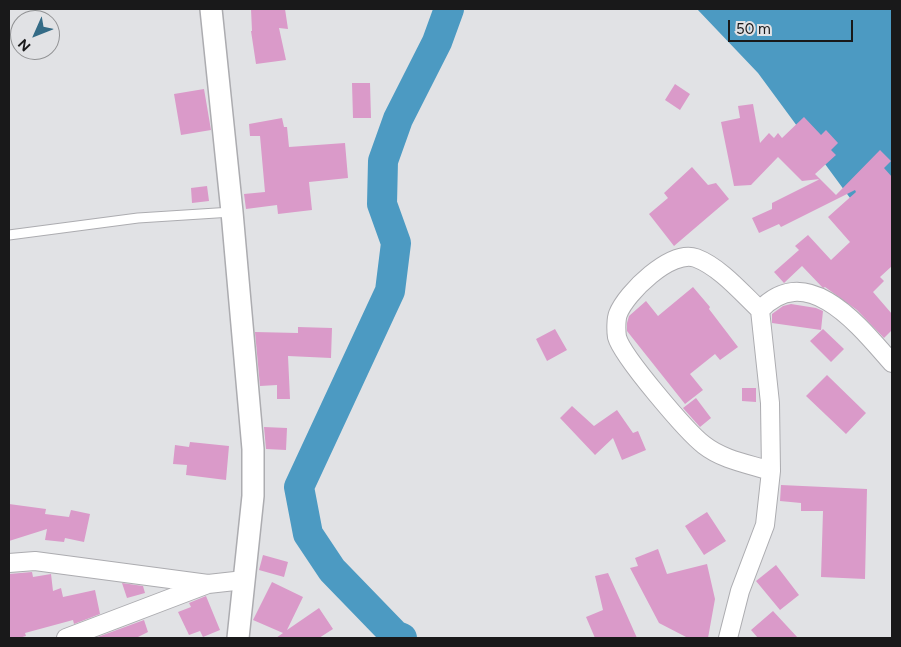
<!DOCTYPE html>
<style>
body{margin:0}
#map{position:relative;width:901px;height:647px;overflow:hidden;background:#e1e2e5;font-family:Figtree,sans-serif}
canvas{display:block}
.frame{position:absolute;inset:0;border:10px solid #19191a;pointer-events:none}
.north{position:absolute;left:10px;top:10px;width:50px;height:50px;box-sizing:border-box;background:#e1e2e5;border:1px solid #919294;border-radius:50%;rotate:226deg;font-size:14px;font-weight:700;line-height:20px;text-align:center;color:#19191a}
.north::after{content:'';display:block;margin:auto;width:18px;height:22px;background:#346b86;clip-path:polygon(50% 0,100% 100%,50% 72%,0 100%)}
.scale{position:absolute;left:728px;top:20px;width:125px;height:22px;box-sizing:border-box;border:2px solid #19191a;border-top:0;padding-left:6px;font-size:15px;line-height:18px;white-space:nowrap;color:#19191a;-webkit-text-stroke:4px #e1e2e5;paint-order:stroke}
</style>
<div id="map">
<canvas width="901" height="647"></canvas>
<div class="frame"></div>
<div class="north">N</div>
<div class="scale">50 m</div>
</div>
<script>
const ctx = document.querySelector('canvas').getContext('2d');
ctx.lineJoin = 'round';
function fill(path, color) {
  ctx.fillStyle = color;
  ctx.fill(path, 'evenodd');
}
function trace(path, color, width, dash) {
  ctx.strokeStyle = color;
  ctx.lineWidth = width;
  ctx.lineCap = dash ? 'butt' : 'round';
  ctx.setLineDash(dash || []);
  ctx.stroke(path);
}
fill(new Path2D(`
 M697 9H892V255L758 73Z`), '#4c9ac2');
trace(new Path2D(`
 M402 638 395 635 332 570 308 534 299 487 390 291 396 243 382 204 383 161 398 119 437 42 449 9`), '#4c9ac2', 30);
fill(new Path2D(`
 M251 9H285L288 29 279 28 286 60 256 64 251 31H252Z
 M352 83H370L371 118H353Z
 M675 84 690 94 680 110 665 100Z
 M204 89 211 130 181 135 174 94Z
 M753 104 760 143 769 133 774 138 778 133 782 138 804 117 821 135 826 130 838 143 831 150 836 155 815 174 836 195 880 150 891 161 884 168 892 177V266L880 277 884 281 873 292 892 314V330L884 338 857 310 825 287 823 288 802 266 784 283 774 272 799 250 795 246 808 235 831 260 850 242 828 217 856 192 855 190 781 227 779 224 759 233 752 218 772 209V203L820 179 802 181 778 157 751 185 734 186 721 122 740 118 738 106Z
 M282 118 284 127H287L289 147 345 143 348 178 309 182 312 210 278 214 277 205 246 209 244 194 265 192 260 136H250L249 124Z
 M692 167 708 185 716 183 729 199 674 246 649 214 668 198 664 193Z
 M207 186 209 201 192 203 191 188Z
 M693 287 710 307 709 309 738 347 720 360 715 354 690 374 703 390 685 404 627 331V323L629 316 646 301 658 316Z
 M791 304 816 308 823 311 821 330 772 323V314L783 306Z
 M298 327 332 328 331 358 288 356 290 399H277V385L260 386 255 332 298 333Z
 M555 329 567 350 547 361 536 339Z
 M823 329 844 349 831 362 810 341Z
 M827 375 866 413 846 434 806 396Z
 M742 388H756V402L742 401Z
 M696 398 711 418 700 427 683 408Z
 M572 406 594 426 617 410 633 433 638 431 646 450 622 460 613 438 595 455 560 418Z
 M264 427 287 428 286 450 266 449Z
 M190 442 229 446 226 480 186 475 187 465 173 464 175 445 189 447Z
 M781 485 867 489 865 579 821 577 823 511H801V503L780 501Z
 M9 504 46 509 45 514 69 517 71 510 90 514 84 542 65 538 64 542 45 540 47 529 9 541Z
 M707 512 726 541 704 555 685 526Z
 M658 549 667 574 707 564 715 599 708 638H688L659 623 630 568 638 566 635 558Z
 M263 555 288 562 284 577 259 570Z
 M776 565 799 595 780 610 756 581Z
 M32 572 33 577 51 574 53 591 61 588 63 597 95 590 100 614 74 624 73 620 25 633 26 636 19 638H9V574Z
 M608 573 637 638H595L586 617 603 610 595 576Z
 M272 582 303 597 287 630 319 608 333 629 319 638H276L283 633 253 620Z
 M122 583 143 586 145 593 127 598Z
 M206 596 220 630 203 637 200 631 189 635 178 612 191 607 189 603Z
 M773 611 798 638H758L751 630Z
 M144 620 148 632 136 638H95Z`), '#da9ac9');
const service = new Path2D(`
 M9 235 138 218 232 212`);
const minor = new Path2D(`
 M760 310C808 259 861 328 892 363
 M9 563 35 561 208 584
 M66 638 208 584 244 580
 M728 638 740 591 765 525 771 471 770 403 760 310C742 293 720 267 696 258 671 249 626 293 618 314 616 319 616 331 617 337 622 356 687 432 704 445 723 460 749 464 771 471`);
const tertiary = new Path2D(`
 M211 9 232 212 253 449V496L238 638`);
trace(service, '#acacb0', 11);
trace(minor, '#acacb0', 20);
trace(tertiary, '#acacb0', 24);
trace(service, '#fff', 9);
trace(minor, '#fff', 18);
trace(tertiary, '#fff', 21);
</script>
